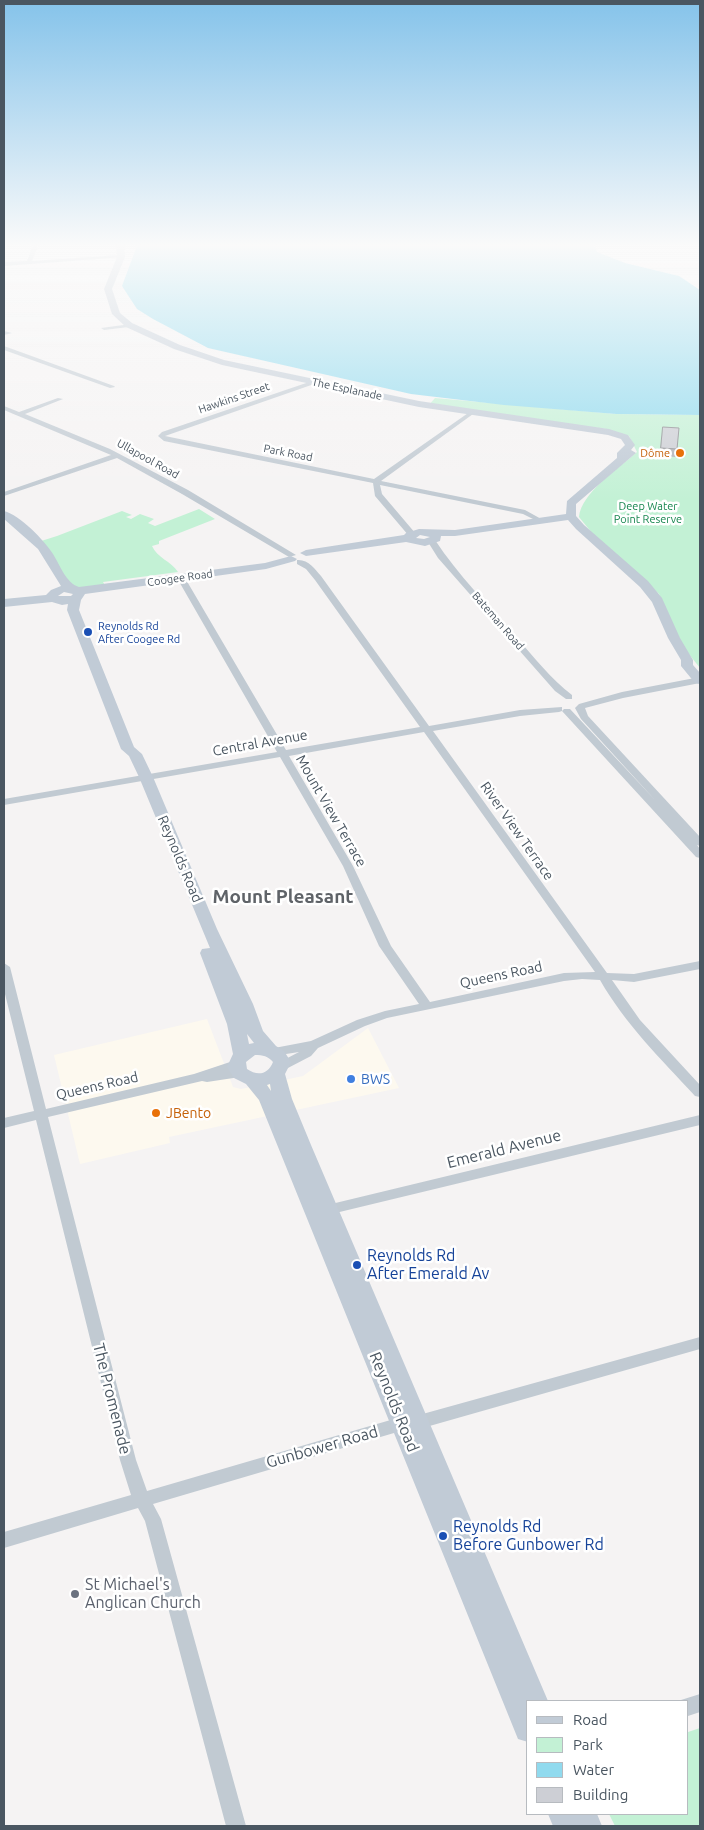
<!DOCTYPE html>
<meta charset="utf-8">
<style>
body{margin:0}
#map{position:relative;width:704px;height:1830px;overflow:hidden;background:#f5f3f3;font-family:Ubuntu,sans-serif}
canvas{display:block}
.frame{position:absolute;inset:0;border:5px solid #4a5661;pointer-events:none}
.legend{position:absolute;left:526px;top:1700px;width:162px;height:115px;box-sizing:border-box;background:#fff;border:1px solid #b7bbc0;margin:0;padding:6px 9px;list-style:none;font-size:15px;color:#4a5661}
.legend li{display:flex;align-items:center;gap:10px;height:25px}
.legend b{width:25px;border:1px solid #b7bbc0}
</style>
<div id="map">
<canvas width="704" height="1830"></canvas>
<div class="frame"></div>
<ul class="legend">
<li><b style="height:6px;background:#c1cbd6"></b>Road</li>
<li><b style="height:14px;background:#c3f1d5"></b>Park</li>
<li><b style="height:14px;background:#90daee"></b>Water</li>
<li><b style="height:14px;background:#cdcfd5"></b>Building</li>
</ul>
</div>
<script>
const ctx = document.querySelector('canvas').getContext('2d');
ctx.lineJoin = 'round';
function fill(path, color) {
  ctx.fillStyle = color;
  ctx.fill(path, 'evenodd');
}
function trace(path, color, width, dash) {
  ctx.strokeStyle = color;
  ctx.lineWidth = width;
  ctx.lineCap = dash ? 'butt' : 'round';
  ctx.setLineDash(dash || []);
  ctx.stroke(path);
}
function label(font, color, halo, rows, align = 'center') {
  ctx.font = font + ' Ubuntu,sans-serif';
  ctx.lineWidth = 5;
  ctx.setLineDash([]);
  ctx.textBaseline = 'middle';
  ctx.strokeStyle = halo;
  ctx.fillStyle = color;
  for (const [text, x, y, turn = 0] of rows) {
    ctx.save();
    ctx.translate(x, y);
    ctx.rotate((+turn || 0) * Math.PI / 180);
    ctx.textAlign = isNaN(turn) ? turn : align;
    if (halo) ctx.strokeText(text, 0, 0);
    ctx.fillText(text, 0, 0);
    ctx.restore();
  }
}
fill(new Path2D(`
 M207 1019 233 1087 241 1089 303 1076 368 1028 399 1088 169 1137 170 1143 80 1164 54 1055Z`), '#fdf9ef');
fill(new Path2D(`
 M435 398 616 414 700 415V668L684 648 659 594 592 533 579 517C581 493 619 468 637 452L629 436 606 429 429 405Z
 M199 509 215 519 159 541V544L152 546C157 558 171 561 178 572L103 582 107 589 70 588 38 542 57 536 122 511 132 515 126 517 131 519 140 514 154 519 148 523 155 526Z
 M700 1728V1826H615L609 1814H688V1732Z`), '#c3f1d5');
fill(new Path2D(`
 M138 243H593L597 252 625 263 679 276 700 290V415L616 414 504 405 411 394 208 348 153 319 137 309 122 286Z`), '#90daee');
fill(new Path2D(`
 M34 243H39L32 261 121 255 124 257 4 266V262L27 261Z
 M131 324 129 327 104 330 101 328Z
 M4 331 12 333 4 335Z
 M4 346 114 386 115 387 110 388 4 350Z
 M315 380 318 382 317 383 165 436 374 479 471 411 474 413 473 414 381 481 525 510 543 520 539 522 523 514 380 485 382 494 416 534 412 536H409L375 496 373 483 164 441 158 436 162 432Z
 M58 398 63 399 25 414 110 449 188 490 296 555 289 557 182 494 117 458 4 496V492L111 455 4 410V406L19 412Z
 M429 540H435C458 575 489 606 516 637 534 657 551 679 572 695V699H566L555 691 438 558 428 542Z
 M297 560C308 559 315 569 321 576L429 726 520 710 562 707V711L559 712 520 716 433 731 607 973 634 974 700 961V969L634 982 612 980 640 1020 700 1085V1097L695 1096C661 1059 625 1024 600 980L582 979 564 981 387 1018 365 1026 318 1048 311 1056 286 1069H278L276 1066 278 1063 299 1052 273 1056 269 1055 267 1052 269 1049 311 1041 357 1020 385 1011 419 1004 379 946 343 866 280 757 4 805V799L277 752 177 578 181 576 185 578 286 750 420 727 315 580 306 569 297 564ZM424 732 595 972 564 973 430 1002 391 946 353 866 289 756Z
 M700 677V683L623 698 585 708 588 716 700 837V846L697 845 700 849V858L696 857 562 711 564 709H570L656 801 581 719 575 708 579 704 622 692Z
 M4 963 10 967 46 1109 194 1074 236 1060 240 1061 242 1064 240 1067 233 1070H244L246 1073 244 1076 240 1077 207 1082 202 1081 48 1117 136 1460 147 1491 394 1419 419 1415 700 1337V1349L419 1429 394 1433 153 1504 161 1519 246 1826H226L145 1521 138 1508 4 1548V1532L131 1495 120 1460 36 1120 4 1128V1118L34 1111 4 990Z
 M700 1115V1125L323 1216 318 1215 316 1211 318 1207 323 1206Z
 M700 1694V1712L688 1716V1701L681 1700Z`), '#c1cad2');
fill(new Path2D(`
 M116 243H124L125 257 112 289 120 313 132 323 180 345 224 360 419 401 609 429 628 435 635 445 631 450 636 453 576 504V516L584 525 648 581 662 598 680 638 693 660V665L700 673V684L695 683 681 666V660L668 638 652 602 640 587 576 529 568 520 455 536H441L440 541 425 546 406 542 306 556 300 553 306 550 404 535 406 533 419 529 455 530 566 514 567 501 617 458V453L625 445 621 439 608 435 419 407 222 365 174 349 126 327 112 314 104 289 117 257ZM420 535 430 537 424 539 416 538Z
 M4 511C20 515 44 540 53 554 60 565 66 583 79 587L265 563 291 556 297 559 295 561 266 569 85 594 81 600 79 610 134 747 142 754 153 777 217 929 253 1004 263 1031 276 1046 284 1051 291 1062 285 1074 292 1099 311 1145 548 1701H528V1742L518 1739 259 1100 246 1084 234 1078 227 1067 233 1054 227 1024 200 953 202 949 210 948 139 777 129 756 121 749 67 610 68 604 62 605 52 602 4 607V599L46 595 51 590 61 586 38 549 4 519ZM64 592 73 594 71 596H58ZM247 1034 254 1043 249 1044ZM255 1055C263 1055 268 1056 273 1062 268 1075 257 1076 247 1069L246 1062ZM270 1084 271 1091 267 1085Z
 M548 1814H597L602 1826H553Z`), '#c1cbd6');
fill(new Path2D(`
 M663 427 679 428 676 457 660 456Z`), '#b0b2b7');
const building = new Path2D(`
 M663 427 679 428 677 449 661 448Z`);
fill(building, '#cdcfd5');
trace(building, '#909195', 1);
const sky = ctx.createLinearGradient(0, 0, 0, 500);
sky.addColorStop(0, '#85c3ea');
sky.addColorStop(0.49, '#fafafa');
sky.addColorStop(1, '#fafafa00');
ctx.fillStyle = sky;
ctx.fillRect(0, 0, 704, 500);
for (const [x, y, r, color] of [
 [680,453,5,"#e8710a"],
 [88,632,5,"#1a4fb4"],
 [351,1079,5,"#3f7fe0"],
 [156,1113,5,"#e8710a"],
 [357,1265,5,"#1a4fb4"],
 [443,1536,5,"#1a4fb4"],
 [75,1594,5,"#6b7280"]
]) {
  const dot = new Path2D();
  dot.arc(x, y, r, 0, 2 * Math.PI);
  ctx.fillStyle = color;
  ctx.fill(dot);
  trace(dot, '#fff', 2);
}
label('11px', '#4a5661', '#fff', [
 ["The Esplanade",347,389,12],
 ["Hawkins Street",234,398,-19],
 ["Park Road",288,453,11],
 ["Ullapool Road",148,459,29],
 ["Coogee Road",180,578,-8],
 ["Bateman Road",498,621,49]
]);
label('11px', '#c56008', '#fff', [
 ["Dôme",670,453]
], 'right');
label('11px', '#17864f', '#fff', [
 ["Deep Water",648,506],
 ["Point Reserve",648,519]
]);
label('11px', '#164399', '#fff', [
 ["Reynolds Rd",98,626],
 ["After Coogee Rd",98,639]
], 'left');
label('14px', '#4a5661', '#fff', [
 ["Central Avenue",260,743,-10],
 ["Mount View Terrace",331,811,60],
 ["River View Terrace",517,831,55],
 ["Reynolds Road",180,859,67],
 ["Queens Road",501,975,-12],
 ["Queens Road",97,1086,-13]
]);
label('14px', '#366cbe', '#fff', [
 ["BWS",361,1079]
], 'left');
label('14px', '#c56008', '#fff', [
 ["JBento",166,1113]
], 'left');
label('16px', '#4a5661', '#fff', [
 ["Emerald Avenue",504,1149,-14],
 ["The Promenade",112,1399,76],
 ["Reynolds Road",394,1402,68],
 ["Gunbower Road",322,1447,-16]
]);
label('16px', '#164399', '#fff', [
 ["Reynolds Rd",367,1256],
 ["After Emerald Av",367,1274],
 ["Reynolds Rd",453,1527],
 ["Before Gunbower Rd",453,1545]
], 'left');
label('16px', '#5b616d', '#fff', [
 ["St Michael's",85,1585],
 ["Anglican Church",85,1603]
], 'left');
label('bold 19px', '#5f6368', '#fff', [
 ["Mount Pleasant",283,897]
]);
</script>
